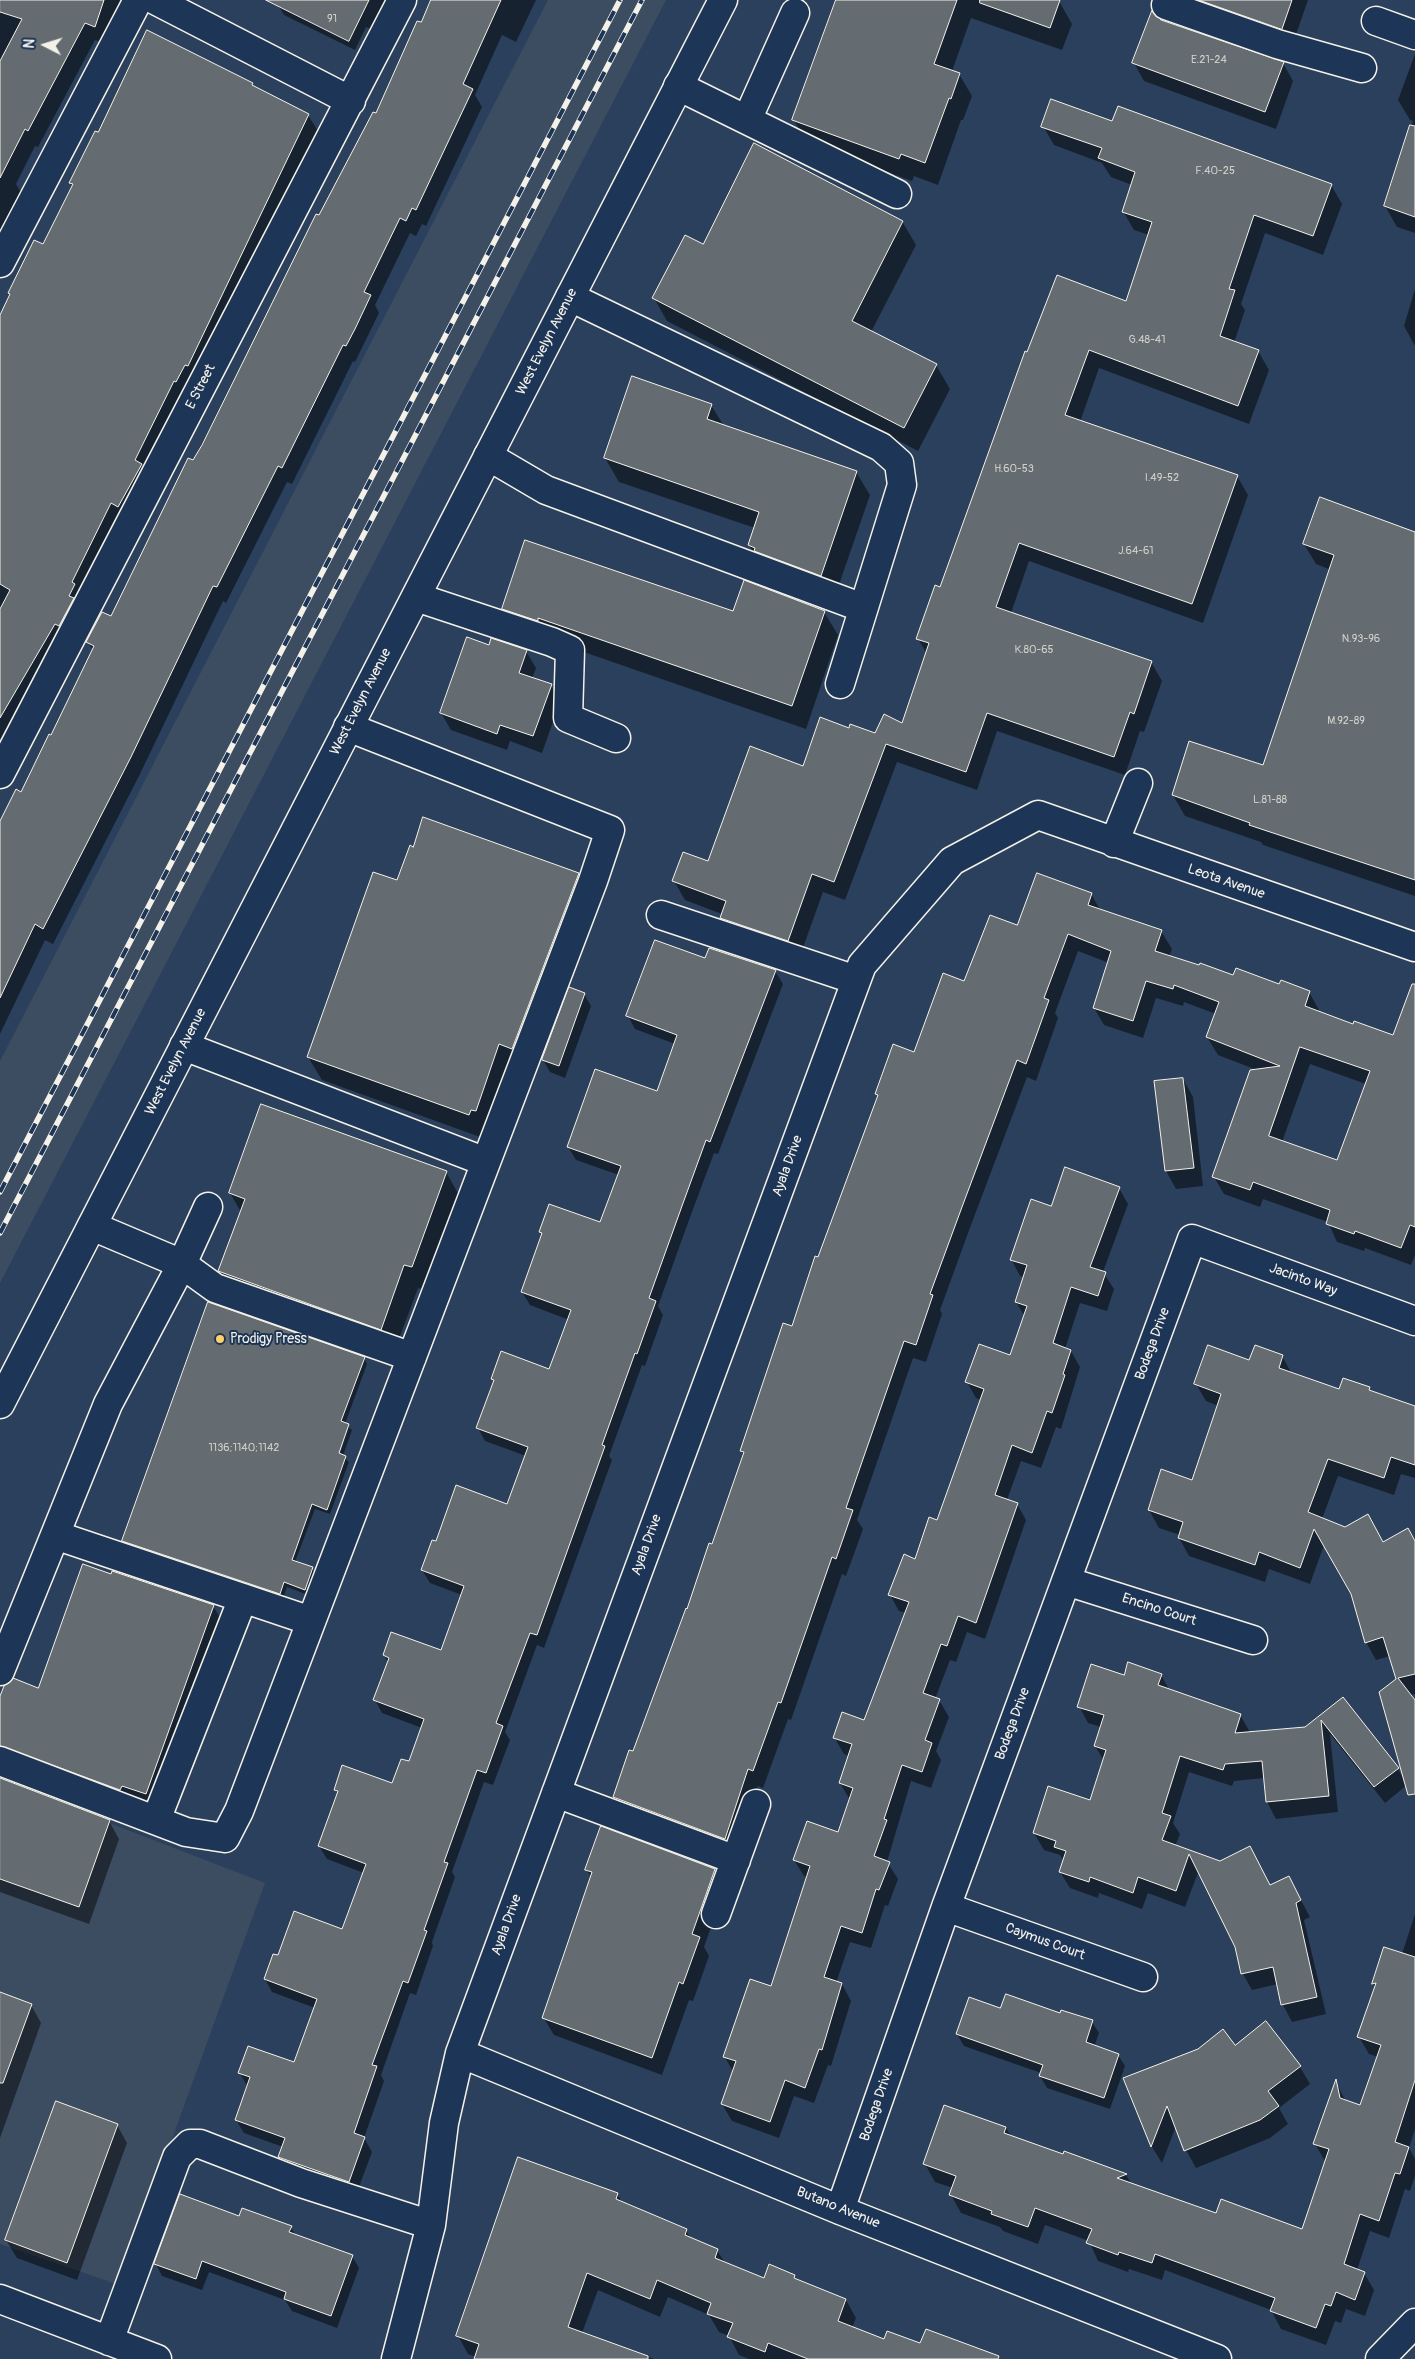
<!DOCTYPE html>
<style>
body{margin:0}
#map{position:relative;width:1415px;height:2359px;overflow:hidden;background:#2b405c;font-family:Pangolin,sans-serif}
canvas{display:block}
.north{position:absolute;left:20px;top:20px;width:50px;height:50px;-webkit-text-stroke:4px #1d3557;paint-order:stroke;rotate:275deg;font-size:14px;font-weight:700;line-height:20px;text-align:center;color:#f4f1e8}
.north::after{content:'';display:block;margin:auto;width:18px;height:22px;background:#f4f1e8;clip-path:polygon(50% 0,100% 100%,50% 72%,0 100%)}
</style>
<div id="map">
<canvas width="1415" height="2359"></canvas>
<div class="north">N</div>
</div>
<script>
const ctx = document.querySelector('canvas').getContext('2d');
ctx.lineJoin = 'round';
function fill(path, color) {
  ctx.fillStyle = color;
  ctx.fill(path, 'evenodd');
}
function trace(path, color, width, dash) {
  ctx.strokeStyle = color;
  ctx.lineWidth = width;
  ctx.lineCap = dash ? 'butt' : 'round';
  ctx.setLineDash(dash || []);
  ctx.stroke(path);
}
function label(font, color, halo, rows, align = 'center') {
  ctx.font = font + ' Pangolin,sans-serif';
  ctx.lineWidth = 4;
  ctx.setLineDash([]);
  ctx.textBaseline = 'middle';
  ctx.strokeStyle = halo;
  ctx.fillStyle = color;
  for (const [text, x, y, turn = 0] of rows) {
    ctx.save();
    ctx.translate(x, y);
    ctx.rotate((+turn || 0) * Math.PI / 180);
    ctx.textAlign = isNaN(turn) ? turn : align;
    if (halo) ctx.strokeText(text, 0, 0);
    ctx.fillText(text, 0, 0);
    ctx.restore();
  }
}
fill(new Path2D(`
 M548 0H666L0 1283V1061Z
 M0 1781 265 1883 119 2285 0 2244Z`), '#3c4d62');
fill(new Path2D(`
 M0 0H120L105 43 95 40 38 147 35 146 16 184 22 194 0 237Z
 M281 0H389L373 30 366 27 355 50 284 15 278 5Z
 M432 0H536L516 42 502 35 475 95 482 107 426 226 422 224 416 236 410 233 375 305 379 313 355 362 353 361 292 484 287 482 226 603 223 601 140 774 53 944 45 940 0 1034V823L21 793 52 737 93 651 88 642 111 618 320 217 376 114Z
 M837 0H1055L1059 1 1072 24 1062 50 971 18 952 71 959 74 972 96 963 120H961L938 185 914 176 912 181 807 143 794 120Z
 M1165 0H1308L1292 46Z
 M1160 21 1283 63 1293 81 1276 129 1144 81 1134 63Z
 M1415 54V233L1397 227 1385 206 1413 121 1410 120 1398 100Z
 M308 115 318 131 198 382 0 751V318L11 296 9 293 44 246 73 187 70 183Z
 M1113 122 1331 185 1342 204 1323 255 1265 233 1241 304 1245 310 1234 343 1258 351 1269 370 1249 424 1099 368 1080 422 1237 476 1248 495 1203 623 1029 561 1011 613 1151 662 1162 681 1144 732 1140 731 1125 775 997 731 977 790 897 762 845 900 823 892 799 959 732 937 721 918 722 914 685 900 674 881 709 863 804 767 850 729 876 734 903 725 927 654 918 639 941 589 1026 353 1127 302 1149 235 1134 230 1123 211 1132 185 1111 177 1102 163 1054 145 1043 126Z
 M902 221 916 245 871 332 936 365 950 389 918 451 667 321 654 298 704 246Z
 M1415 289V346L1404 326Z
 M711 405 724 426 856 472 870 495 834 599 763 569 749 545 755 528 619 482 605 458Z
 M1415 533V896L1263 845 1261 842 1185 816 1173 795 1190 742 1263 766 1331 570 1316 564 1304 544Z
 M503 609 734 613 824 612 838 635 806 729 552 641 517 632Z
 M490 646 526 651 536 668 532 679 551 685 560 702 542 753 510 741 507 750 451 730 441 713Z
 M578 874 592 898 483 1138 322 1080 308 1057 398 882Z
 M1091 894 1101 911 1161 931 1172 949 1169 957 1233 977 1309 992 1319 1010 1318 1012 1394 1037 1415 1025V1255L1411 1265 1365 1248 1364 1251 1337 1242 1328 1222 1263 1199 1260 1207 1224 1194 1214 1177 1257 1070 1218 1055 1207 1037 1216 1014 1184 1002 1183 1006 1156 998 1143 1038 1104 1025 1094 1008 1109 963 1078 951 1055 1013 1058 1018 1036 1081 1027 1077 971 1225 940 1310 942 1314 926 1362 913 1358 857 1520 863 1529 846 1576 842 1574 791 1720 788 1719 763 1788 758 1786 735 1856 624 1815 614 1797 634 1753 713 1546 744 1456 741 1451 819 1259 878 1097 876 1094 915 1053 965 983 1018 927ZM1310 1064 1366 1084 1338 1162 1282 1142Z
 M706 960 775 971 783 984 718 1154 714 1153 689 1220 658 1306 663 1315 645 1366 642 1365 609 1456 612 1460 544 1648 537 1645 505 1732 510 1740 493 1785 484 1782 452 1872 455 1877 432 1942 433 1946 416 1995 410 1993 381 2075 384 2081 364 2138 372 2152 356 2195 287 2170 279 2157 283 2147 244 2133 236 2120 247 2086 240 2073 295 2064 315 2008 272 1992 265 1979 279 1957 342 1930 364 1873 327 1859 319 1846 338 1794 335 1789 393 1785 410 1763 422 1728 382 1713 375 1700 388 1663 384 1655 442 1651 462 1595 430 1583 422 1570 436 1543 507 1506 526 1456 485 1441 478 1428 494 1382 492 1379 550 1370 569 1320 530 1305 522 1292 543 1236 540 1231 601 1224 619 1175 576 1160 568 1147 657 1093 675 1044 635 1029 628 1016Z
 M584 994 591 1006 565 1078 550 1072 543 1060Z
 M1183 1079 1193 1097 1203 1186 1176 1189 1166 1171 1155 1083Z
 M446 1172 459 1195 425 1290 418 1288 394 1352 233 1295 220 1271 241 1212 230 1193Z
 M1119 1188 1128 1204 1103 1272 1114 1289 1107 1311 1080 1303 1065 1349 1071 1351 1080 1367 1061 1429 1056 1427 1041 1468 1021 1461 1007 1500 1017 1504 1026 1520 985 1639 967 1632 956 1662 950 1660 935 1699 939 1700 949 1717 936 1751 941 1760 931 1788 911 1781 887 1862 898 1879 888 1906 885 1905 871 1948 850 1942 836 1983 842 1984 851 2001 831 2066 828 2065 814 2103 794 2096 779 2138 732 2121 722 2104 734 2073 724 2056 772 1988 808 1878 804 1876 794 1860 838 1834 850 1800 840 1783 849 1756 844 1754 834 1737 865 1721 906 1613 899 1611 890 1595 916 1560 938 1522 981 1400 976 1398 967 1382 1011 1357 1025 1317 1016 1302 1024 1277 1020 1276 1011 1259 1052 1208Z
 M1282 1356 1292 1374 1340 1391 1369 1388 1372 1393 1415 1407V1478L1401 1474 1394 1495 1338 1476 1322 1519 1383 1543H1415V1694L1410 1695 1415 1702V1780L1398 1679 1390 1656 1376 1660 1366 1642 1352 1594 1324 1545 1310 1584 1269 1569 1265 1582 1189 1556 1179 1538 1180 1535 1159 1528 1149 1510 1193 1482 1218 1406 1206 1401 1196 1384 1250 1362Z
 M364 1358 367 1364 345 1424 352 1430 343 1456 349 1462 330 1514 315 1509 295 1562 312 1568 315 1574 308 1595 287 1587 283 1599 127 1547 124 1541ZM347 1427H349L338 1459H336Z
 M213 1606 224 1624 156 1812 0 1755V1700L39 1689Z
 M1161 1675 1170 1691 1240 1715 1250 1732 1306 1728 1343 1698 1398 1769 1407 1785 1385 1803 1330 1734 1338 1812 1276 1819 1267 1802 1264 1778 1234 1781 1232 1786 1189 1772 1173 1823 1180 1834 1175 1846 1270 1887 1289 1878 1310 1917 1304 1920 1326 2014 1292 2022 1283 2005 1278 1984 1252 1990 1243 1974 1236 1946 1199 1870 1185 1907 1148 1893 1142 1909 1099 1893 1098 1898 1070 1888 1060 1872 1064 1862 1060 1855 1044 1850 1034 1833 1090 1802 1104 1761 1095 1746 1101 1727 1088 1723 1079 1706 1125 1676Z
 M0 1779 109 1821 119 1839 89 1924 0 1892Z
 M586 1869 714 1870 725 1888 704 1947 709 1956 693 2001 689 2000 662 2075 554 2035 543 2017 591 1877Z
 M1415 1914V2129L1409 2148 1415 2159V2176L1410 2191 1405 2189 1389 2238 1370 2231 1357 2270 1364 2273 1374 2290 1365 2316 1346 2309 1341 2323 1335 2321 1326 2345 1281 2329 1271 2310 1165 2270 1162 2280 1129 2269 1128 2272 1098 2261 1089 2241 1045 2225 1038 2244 1003 2231 1000 2227 961 2213 951 2195 953 2188 935 2182 925 2164 1006 2128 1011 2136 1063 2156 1065 2152 1126 2175 1132 2184 1217 2215 1303 2230 1325 2161 1315 2144 1336 2082 1346 2102 1361 2107 1378 2057 1369 2054 1359 2037 1375 1988 1373 1984 1385 1948 1402 1954Z
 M0 1993 31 2005 41 2023 0 2138Z
 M1001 2010 1061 2014 1092 2022 1099 2033 1094 2047 1118 2055 1125 2066 1110 2109 1047 2088 1040 2076 1041 2073 964 2046 957 2034Z
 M1235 2047 1300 2067 1310 2084 1279 2108 1288 2124 1270 2138 1196 2168 1186 2150 1176 2126 1162 2163 1152 2147 1125 2079Z
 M117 2125 127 2143 77 2280 17 2258 6 2240Z
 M617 2194 623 2204 686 2230 691 2239 717 2250 725 2263 765 2279 794 2276 797 2280 846 2300 856 2318 852 2328 884 2341 921 2345H965L999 2359H749L739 2355 729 2336 719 2332 709 2315 668 2297 660 2317 598 2290 582 2333 654 2359H475L476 2357 468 2354 458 2336Z
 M240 2217 291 2227 296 2236 352 2256 359 2268 337 2328 292 2311 285 2300 209 2272 202 2290 162 2276 156 2264Z`), '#0007');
const building = new Path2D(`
 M0 0H104L95 27 85 23 28 131 25 129 0 178V61L22 19 0 12Z
 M266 0H369L349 41Z
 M431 0H501L463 84 473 89 416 210 412 208 406 221 400 218 364 292 371 295 355 329 346 346 343 345 282 468 278 466 217 587 213 586 131 757 43 929 35 924 0 998V821L16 789 21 792 49 734 51 735 94 646 86 642 102 612 111 616 188 458 193 460 202 445 316 214 319 215 373 112 376 113 417 21 421 22Z
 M836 0H957L934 64 960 73 951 99 949 98 925 163 901 154 899 159 792 120Z
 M980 0H1060L1050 28 980 3Z
 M1199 0H1292L1282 29Z
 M1152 11 1161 20 1284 62 1265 112 1132 63Z
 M147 30 253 83 252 85 309 114 188 366 185 365 176 382 174 381 135 460 142 464 118 507 111 503 72 582 75 584 69 596 74 598 59 626 55 624 0 718V609L10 590 0 584V315L10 294 8 293 34 240 43 244 73 184 69 183 95 131 98 132Z
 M1051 99 1112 121 1118 106 1332 184 1313 236 1254 215 1229 289 1235 290 1220 336 1259 350 1238 406 1089 350 1065 415 1238 475 1192 604 1019 543 996 607 1152 661 1134 714 1130 712 1114 757 987 713 966 772 886 744 834 882 812 874 788 941 720 918 726 901 672 881 683 852 708 861 750 746 803 766 820 717 849 728 850 724 875 733 884 714 902 723 929 643 916 639 935 585 940 587 1025 351 1027 352 1057 275 1126 301 1152 222 1122 212 1135 172 1098 158 1102 148 1041 127Z
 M1410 125 1415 126V217L1384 206Z
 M754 143 903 221 852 321 937 364 904 428 652 298 685 235 703 244Z
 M632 376 712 404 707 419 857 471 821 576 754 551 755 548 748 545 759 512 604 458Z
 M1320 497 1415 532V880L1249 825 1250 823 1172 795 1189 741 1263 765 1334 555 1303 544Z
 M525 540 733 611 744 580 825 611 792 706 538 618V621L502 609Z
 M467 637 489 645 491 638 527 650 519 673 552 684 533 736 500 725 497 734 440 713Z
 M423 817 579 873 512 1049 499 1044 476 1111 471 1110 469 1115 307 1057 373 872 397 880 410 845 413 847Z
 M1037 873 1092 893 1088 905 1162 930 1155 951 1199 965 1200 963 1233 975 1236 968 1279 984 1281 980 1310 991 1305 1006 1353 1024 1354 1021 1393 1035 1412 984H1415V1227L1410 1225 1401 1248 1355 1231 1354 1234 1326 1224 1330 1210 1253 1182 1250 1190 1212 1177 1250 1070 1280 1066 1206 1037 1219 1002 1174 985 1173 989 1146 981 1133 1021 1093 1008 1111 951 1068 934 1044 998 1049 1000 1026 1064 1017 1060 962 1207 930 1294 933 1295 916 1345 904 1341 846 1508 853 1510 836 1559 832 1557 781 1703 778 1702 753 1771 748 1769 725 1839 613 1797 629 1750 633 1751 686 1608 687 1609 709 1543 712 1544 744 1452 740 1451 783 1323 792 1326 815 1256 818 1257 878 1095 875 1094 893 1044 914 1052 943 973 964 981 990 915 1017 925ZM1300 1047 1370 1071 1337 1160 1269 1136Z
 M655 940 705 958 709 948 776 970 710 1142 706 1140 682 1206 649 1298 656 1301 637 1354 635 1353 602 1445 605 1446 537 1635 530 1633 496 1723 503 1726 486 1773 477 1770 444 1862 448 1863 424 1930 427 1931 408 1983 403 1981 372 2065 377 2066 354 2133 365 2137 349 2182 278 2157 285 2138 235 2120 250 2077 238 2073 248 2046 294 2062 317 1999 264 1979 273 1954 278 1955 294 1911 342 1929 366 1864 318 1846 338 1791 334 1790 342 1765 392 1783 401 1759 409 1761 424 1719 373 1700 389 1658 383 1655 391 1632 441 1650 464 1586 421 1570 432 1540 436 1541 456 1485 507 1504 528 1447 476 1428 494 1380 491 1379 501 1351 549 1369 571 1310 521 1292 542 1233 539 1232 549 1204 600 1222 621 1166 567 1147 595 1069 657 1091 677 1035 626 1016Z
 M569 987 585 993 559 1066 542 1060Z
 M1183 1078 1194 1168 1165 1171 1154 1081Z
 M261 1104 447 1171 412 1267 404 1265 381 1330 218 1271 245 1199 229 1193Z
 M1065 1167 1120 1187 1090 1267 1106 1272 1098 1296 1071 1287 1053 1343 1071 1350 1063 1374 1065 1375 1052 1413 1047 1411 1032 1453 1012 1445 995 1495 1018 1503 976 1623 958 1616 947 1646 941 1644 923 1693 940 1699 925 1740 932 1743 922 1772 902 1765 884 1819 887 1820 874 1856 890 1862 879 1890 876 1889 862 1933 841 1926 824 1977 842 1983 822 2050 819 2049 805 2088 785 2080 770 2122 721 2104 736 2061 723 2057 750 1979 771 1986 810 1866 793 1860 807 1821 838 1832 853 1788 839 1783 852 1744 833 1738 842 1712 864 1720 909 1602 888 1595 904 1554 915 1559 929 1517 937 1520 984 1389 965 1382 979 1344 1010 1355 1027 1306 1015 1302 1027 1265 1010 1260 1024 1219 1031 1199 1051 1206Z
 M208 1302 365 1357 341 1421 349 1424 339 1453 346 1456 327 1510 312 1504 292 1560 313 1567 305 1590 284 1582 280 1594 122 1541Z
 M1208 1345 1249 1360 1255 1345 1283 1355 1279 1368 1339 1389 1343 1378 1370 1387 1369 1390 1415 1406V1465L1391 1457 1384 1478 1328 1459 1308 1512 1345 1527 1368 1514 1383 1542 1408 1528 1415 1541V1674L1398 1678 1415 1700V1794L1408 1795 1379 1692 1396 1679 1383 1637 1365 1643 1351 1594 1314 1529 1300 1568 1259 1552 1255 1565 1178 1538 1183 1522 1148 1510 1161 1469 1192 1480 1221 1394 1194 1384Z
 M83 1564 111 1574 112 1571 214 1605 146 1794 122 1786 120 1790 0 1746V1696L4 1686 13 1678 38 1688Z
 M1128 1662 1162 1674 1158 1685 1241 1714 1235 1733 1305 1727 1343 1697 1399 1768 1374 1787 1321 1720 1329 1796 1266 1802 1262 1761 1225 1764 1223 1770 1180 1756 1162 1813 1171 1816 1162 1840 1220 1861 1250 1846 1270 1885 1289 1876 1301 1900 1296 1903 1317 1997 1281 2005 1273 1967 1241 1974 1235 1947 1189 1854 1176 1891 1138 1877 1133 1893 1090 1877 1089 1882 1059 1872 1066 1851 1054 1847 1056 1841 1033 1833 1048 1786 1090 1800 1106 1750 1094 1746 1104 1715 1077 1707 1091 1664 1124 1675Z
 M0 1778 110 1820 79 1907 0 1879Z
 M601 1826 715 1869 692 1934 700 1937 683 1984 679 1982 652 2058 542 2018 592 1872 585 1870Z
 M1384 1947 1415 1957V2080L1395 2142 1409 2147 1400 2174 1395 2173 1379 2221 1360 2214 1344 2264 1365 2272 1355 2300 1336 2292 1331 2306 1325 2304 1316 2328 1270 2311 1275 2298 1155 2254 1152 2263 1119 2252 1118 2255 1086 2243 1092 2229 1035 2208 1028 2227 991 2214 992 2211 949 2195 956 2176 923 2164 944 2105 1006 2127 1004 2133 1063 2154 1064 2151 1127 2174 1117 2178 1216 2213 1221 2199 1302 2229 1329 2149 1313 2144 1336 2079 1340 2098 1360 2105 1381 2045 1357 2037 1376 1983 1372 1984Z
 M0 1992 32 2004 3 2083H0Z
 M1006 1994 1060 2013 1061 2010 1093 2020 1086 2042 1119 2054 1104 2098 1039 2076 1043 2065 956 2034 969 1997 1000 2008Z
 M1266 2021 1301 2066 1268 2091 1279 2106 1260 2120 1184 2151 1167 2106 1151 2147 1123 2078 1198 2049 1223 2029 1235 2045Z
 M56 2101 118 2124 67 2263 5 2240Z
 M518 2157 618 2193 616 2199 687 2229 685 2235 718 2249 715 2258 764 2278 769 2264 795 2275 794 2278 846 2299 838 2321 884 2339 887 2331 920 2343 926 2329 999 2356 998 2359H808L768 2343 765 2352 727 2337 733 2323 707 2314 711 2303 657 2280 650 2299 587 2273 568 2327 648 2356V2359H474L479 2344 456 2336Z
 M180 2194 239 2216 242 2208 292 2226 289 2232 353 2255 331 2316 284 2299 286 2292 202 2261 196 2279 154 2264Z`);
fill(building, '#656c71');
trace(building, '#f4f1e8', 1);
const minor = new Path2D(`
 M155 0 351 101
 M1166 5 1277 44 1362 68
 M1376 21 1415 35
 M678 86 897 194
 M747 120 795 13
 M0 263 138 0
 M570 297 881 447 899 463 902 485 840 684
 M488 456 546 490 863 608
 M416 597 552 642 570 650 568 718 616 738
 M0 774 402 0
 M1114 843 1138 783
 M661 915 856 980
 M184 1046 486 1162
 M92 1226 182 1264 208 1207
 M55 1535 311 1621
 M1066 1581 1253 1640
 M0 1671 108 1404 182 1264 215 1288 412 1357
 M0 1761 186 1832 225 1838 239 1811 593 881 610 830 348 727
 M556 1793 736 1860
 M156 1820 243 1598
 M946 1907 1143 1977
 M716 1914 756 1804
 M460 2053 840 2210 1217 2359
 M840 2210 946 1907 1192 1239 1415 1321
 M0 2299 157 2359
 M109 2341 177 2157 190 2144H200L301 2183 431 2225
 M396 2359 431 2225 444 2123 460 2053 862 965 952 861 1038 815 1415 947
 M1380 2359 1415 2323`);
const major = new Path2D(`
 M0 1404 723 0`);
trace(minor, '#f4f1e8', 31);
trace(major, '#f4f1e8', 31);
trace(minor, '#1d3557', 28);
trace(major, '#1d3557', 28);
const rail = new Path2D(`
 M0 1192 620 0
 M0 1233 642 0`);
trace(rail, '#f4f1e8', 5.5);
trace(rail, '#1d3557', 4, [11]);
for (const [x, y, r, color] of [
 [220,1339,5,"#ffd166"]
]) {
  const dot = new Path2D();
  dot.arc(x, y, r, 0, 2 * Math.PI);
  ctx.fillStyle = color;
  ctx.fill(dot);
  trace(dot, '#1d3557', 2);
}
label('11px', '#d0d0ca', null, [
 ["91",332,19],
 ["E.21-24",1209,60],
 ["F.40-25",1215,171],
 ["G.48-41",1147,340],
 ["H.60-53",1014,469],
 ["I.49-52",1162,478],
 ["J.64-61",1136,551],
 ["N.93-96",1361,639],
 ["K.80-65",1034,650],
 ["M.92-89",1346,721],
 ["L.81-88",1270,800],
 ["1136;1140;1142",244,1448]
]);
label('14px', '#f4f1e8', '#1d3557', [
 ["West Evelyn Avenue",547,342,-63],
 ["E Street",201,387,-63],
 ["West Evelyn Avenue",361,702,-63],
 ["Leota Avenue",1226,882,19],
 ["West Evelyn Avenue",176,1062,-63],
 ["Ayala Drive",788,1166,-70],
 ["Jacinto Way",1303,1280,20],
 ["Bodega Drive",1153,1344,-70],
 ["Ayala Drive",647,1545,-70],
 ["Encino Court",1159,1610,18],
 ["Bodega Drive",1013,1724,-70],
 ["Ayala Drive",507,1925,-70],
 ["Caymus Court",1045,1942,20],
 ["Bodega Drive",877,2105,-71],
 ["Butano Avenue",838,2208,22]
]);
label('14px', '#f4f1e8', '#1d3557', [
 ["Prodigy Press",230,1339]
], 'left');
</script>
